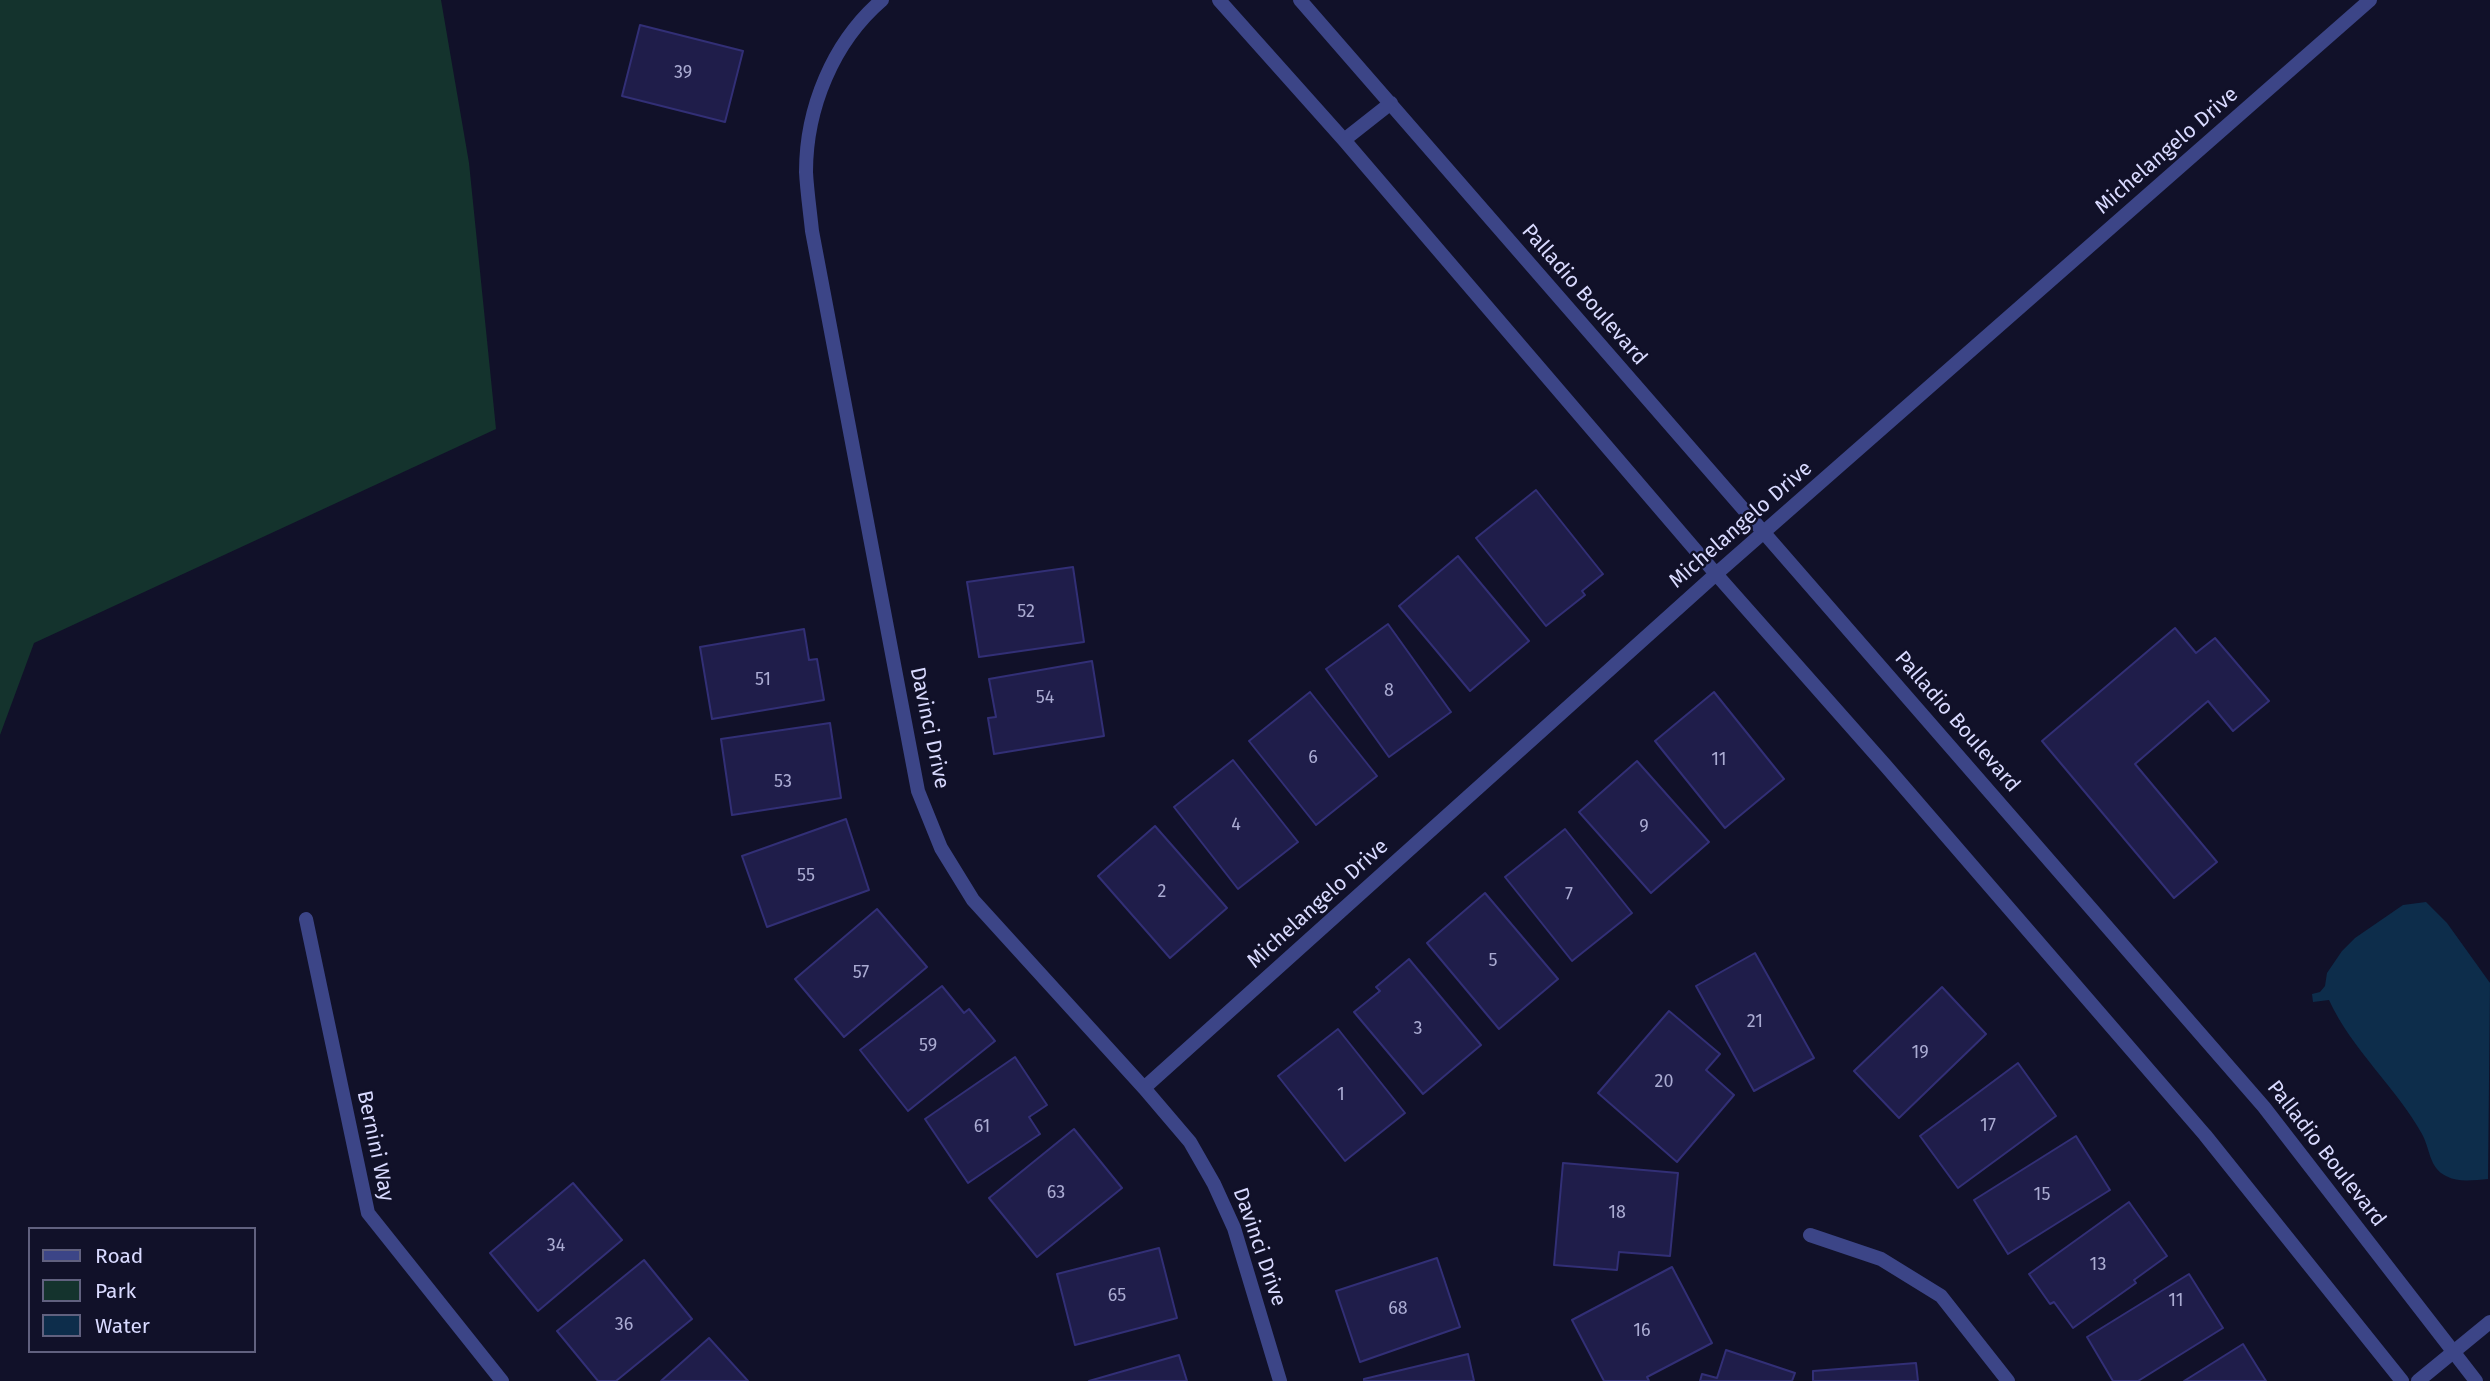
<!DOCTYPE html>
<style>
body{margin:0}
#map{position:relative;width:2490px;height:1381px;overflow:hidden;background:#111129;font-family:"Fira Sans",sans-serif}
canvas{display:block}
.legend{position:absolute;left:28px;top:1227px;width:228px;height:126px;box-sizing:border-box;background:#111129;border:2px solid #61617f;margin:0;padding:9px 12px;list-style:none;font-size:21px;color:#d9daff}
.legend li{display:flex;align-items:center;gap:14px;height:35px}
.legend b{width:35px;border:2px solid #61617f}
</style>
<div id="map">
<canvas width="2490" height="1381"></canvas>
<ul class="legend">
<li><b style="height:9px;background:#3c4587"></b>Road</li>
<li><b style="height:19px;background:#14332d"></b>Park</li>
<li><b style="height:19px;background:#0d2d4b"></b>Water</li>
</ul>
</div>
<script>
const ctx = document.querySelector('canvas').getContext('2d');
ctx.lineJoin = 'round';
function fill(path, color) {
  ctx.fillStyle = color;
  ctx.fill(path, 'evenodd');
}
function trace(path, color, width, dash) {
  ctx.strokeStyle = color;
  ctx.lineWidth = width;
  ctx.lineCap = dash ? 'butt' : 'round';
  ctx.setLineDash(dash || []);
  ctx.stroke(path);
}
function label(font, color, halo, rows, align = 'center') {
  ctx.font = font + ' "Fira Sans",sans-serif';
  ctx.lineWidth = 5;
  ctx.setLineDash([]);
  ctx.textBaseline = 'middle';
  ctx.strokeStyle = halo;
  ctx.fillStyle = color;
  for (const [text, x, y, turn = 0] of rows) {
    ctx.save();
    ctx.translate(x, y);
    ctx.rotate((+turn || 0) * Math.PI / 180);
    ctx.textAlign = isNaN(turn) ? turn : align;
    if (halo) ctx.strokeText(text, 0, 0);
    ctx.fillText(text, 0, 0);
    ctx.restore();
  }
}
fill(new Path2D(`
 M0 0H441L469 163 496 429 34 643 0 735Z`), '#14332d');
fill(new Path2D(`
 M2426 902 2447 923 2490 983 2488 1179C2474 1180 2459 1183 2446 1176 2429 1168 2430 1148 2422 1134 2396 1087 2352 1050 2329 1000L2313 1002 2312 994 2320 992 2325 986 2327 973 2342 951 2355 938 2403 905Z`), '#0d2d4b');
const building = new Path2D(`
 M640 25 743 51 725 122 622 96Z
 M1536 490 1603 574 1582 591 1585 595 1546 626 1476 538Z
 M1458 556 1529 641 1470 691 1399 606Z
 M1073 567 1084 642 979 657 967 582Z
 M1388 624 1451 712 1389 757 1326 669Z
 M2175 628 2196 653 2215 638 2269 701 2233 731 2208 701 2135 764 2217 862 2174 898 2042 741Z
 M804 629 809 660 817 659 824 700 712 719 700 647Z
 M1092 661 1104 736 994 754 988 718 996 717 989 679Z
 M1310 692 1377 776 1316 825 1249 741Z
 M1714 692 1784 779 1725 828 1655 741Z
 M830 723 841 798 732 815 721 739Z
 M1233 760 1298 842 1238 889 1174 807Z
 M1637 761 1709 842 1651 893 1579 812Z
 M846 819 869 890 767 927 742 856Z
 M1155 826 1227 908 1170 958 1098 876Z
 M1565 829 1632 913 1572 961 1505 877Z
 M1485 893 1558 979 1499 1029 1427 943Z
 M877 909 927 967 844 1037 795 979Z
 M1755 953 1814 1058 1754 1091 1696 986Z
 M1409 959 1481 1045 1423 1094 1354 1012 1380 991 1376 987Z
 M942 986 964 1013 969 1009 995 1041 908 1111 860 1050Z
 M1942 987 1986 1034 1899 1118 1854 1071Z
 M1669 1011 1720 1054 1706 1070 1734 1095 1677 1162 1598 1093Z
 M1338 1029 1405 1113 1345 1161 1278 1076Z
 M1015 1057 1047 1105 1029 1117 1040 1134 968 1183 925 1119Z
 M2018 1063 2056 1116 1958 1188 1920 1136Z
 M1074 1129 1122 1188 1037 1257 989 1198Z
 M2076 1136 2110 1190 2008 1254 1974 1200Z
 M1563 1163 1678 1173 1670 1256 1619 1252 1617 1270 1554 1265Z
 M573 1183 622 1240 538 1311 490 1253Z
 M2129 1202 2167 1256 2134 1280 2136 1283 2073 1328 2054 1302 2050 1304 2029 1274Z
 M1159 1248 1177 1318 1075 1345 1057 1274Z
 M1437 1258 1460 1327 1360 1362 1336 1291Z
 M644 1260 692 1319 616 1381H598L557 1331Z
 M1672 1267 1712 1343 1647 1377 1649 1381H1604L1572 1320Z
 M2189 1274 2223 1328 2138 1381H2113L2087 1337Z
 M709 1338 748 1381H661Z
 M2243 1344 2266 1381H2184Z
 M1726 1350 1795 1373 1792 1381H1700L1702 1374 1717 1378Z
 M1468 1354 1474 1381H1364V1379Z
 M1179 1355 1187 1381H1089Z
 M1916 1363 1918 1381H1813V1371Z`);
fill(building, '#1f1d4a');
trace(building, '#322f76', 2);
trace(new Path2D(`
 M2418 1381 2490 1322`), '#3c4587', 14);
trace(new Path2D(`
 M882 0C833 42 806 108 806 172 807 191 810 211 812 231L918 791 941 848 973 900 1144 1088 1190 1142 1214 1184 1234 1228 1280 1381
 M1219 0 1344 140 1716 574 1885 765 2205 1135 2402 1381
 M1300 0 2264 1107 2476 1381
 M1344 140 1391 103
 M306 919 368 1213 502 1381
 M1144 1088 1716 574 2370 0
 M1810 1235 1881 1259 1941 1296 2008 1381`), '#3c4587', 14);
label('18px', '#aaabd2', null, [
 ["39",683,73],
 ["52",1026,612],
 ["51",763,680],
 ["8",1389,691],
 ["54",1045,698],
 ["6",1313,758],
 ["11",1719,760],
 ["53",783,782],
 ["4",1236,825],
 ["9",1644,827],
 ["55",806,876],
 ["2",1162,892],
 ["7",1569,895],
 ["5",1493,961],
 ["57",861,973],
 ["21",1755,1022],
 ["3",1418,1029],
 ["59",928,1046],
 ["19",1920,1053],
 ["20",1664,1082],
 ["1",1341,1095],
 ["17",1988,1126],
 ["61",982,1127],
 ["63",1056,1193],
 ["15",2042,1195],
 ["18",1617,1213],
 ["34",556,1246],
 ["13",2098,1265],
 ["65",1117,1296],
 ["11",2176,1301],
 ["68",1398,1309],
 ["36",624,1325],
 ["16",1642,1331]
]);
label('21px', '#d9daff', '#111129', [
 ["Michelangelo Drive",2167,151,-41],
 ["Palladio Boulevard",1584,295,49],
 ["Michelangelo Drive",1741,525,-41],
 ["Palladio Boulevard",1957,722,49],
 ["Davinci Drive",929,728,78],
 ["Michelangelo Drive",1318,904,-42],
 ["Bernini Way",375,1146,78],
 ["Palladio Boulevard",2326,1154,52],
 ["Davinci Drive",1259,1247,71]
]);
</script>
